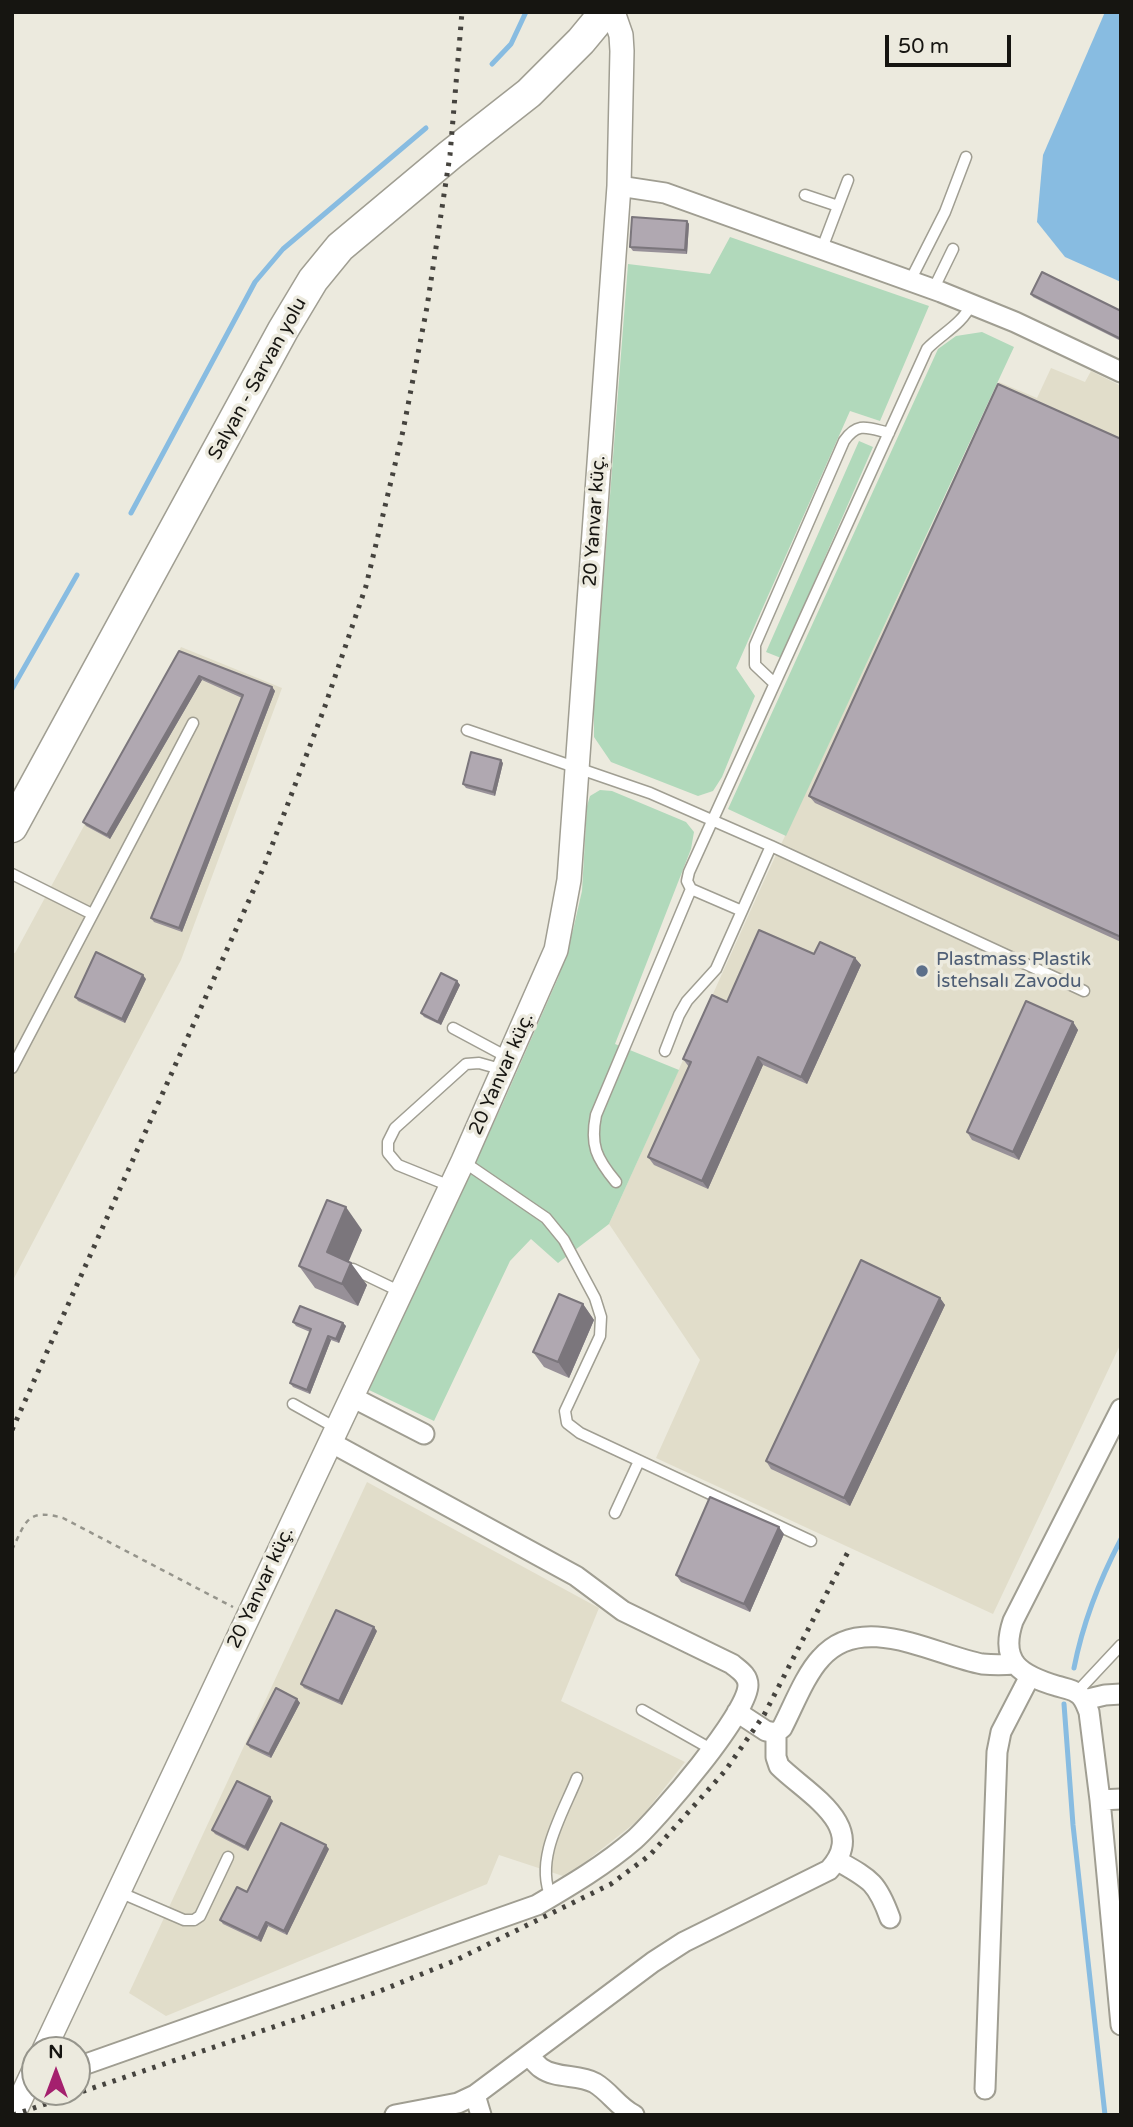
<!DOCTYPE html>
<meta charset="utf-8">
<style>
body{margin:0}
#map{position:relative;width:1133px;height:2127px;overflow:hidden;background:#eceade;font-family:"Varela Round",sans-serif}
canvas{display:block}
.frame{position:absolute;inset:0;border:14px solid #161511;pointer-events:none}
.north{position:absolute;left:21px;top:2036px;width:70px;height:70px;box-sizing:border-box;background:#eceade;border:2px solid #96958c;border-radius:50%;rotate:0deg;font-size:19px;font-weight:700;line-height:28px;text-align:center;color:#161511}
.north::after{content:'';display:block;margin:auto;width:24px;height:32px;background:#a4206e;clip-path:polygon(50% 0,100% 100%,50% 72%,0 100%)}
.scale{position:absolute;left:885px;top:35px;width:126px;height:32px;box-sizing:border-box;border:4px solid #161511;border-top:0;padding-left:9px;font-size:21px;line-height:24px;white-space:nowrap;color:#161511;-webkit-text-stroke:5px #eceade;paint-order:stroke}
</style>
<div id="map">
<canvas width="1133" height="2127"></canvas>
<div class="frame"></div>
<div class="north">N</div>
<div class="scale">50 m</div>
</div>
<script>
const ctx = document.querySelector('canvas').getContext('2d');
ctx.lineJoin = 'round';
function fill(path, color) {
  ctx.fillStyle = color;
  ctx.fill(path, 'evenodd');
}
function trace(path, color, width, dash) {
  ctx.strokeStyle = color;
  ctx.lineWidth = width;
  ctx.lineCap = dash ? 'butt' : 'round';
  ctx.setLineDash(dash || []);
  ctx.stroke(path);
}
function label(font, color, halo, rows, align = 'center') {
  ctx.font = font + ' "Varela Round",sans-serif';
  ctx.lineWidth = 7;
  ctx.setLineDash([]);
  ctx.textBaseline = 'middle';
  ctx.strokeStyle = halo;
  ctx.fillStyle = color;
  for (const [text, x, y, turn = 0] of rows) {
    ctx.save();
    ctx.translate(x, y);
    ctx.rotate((+turn || 0) * Math.PI / 180);
    ctx.textAlign = isNaN(turn) ? turn : align;
    if (halo) ctx.strokeText(text, 0, 0);
    ctx.fillText(text, 0, 0);
    ctx.restore();
  }
}
fill(new Path2D(`
 M1051 368 1085 382 1091 371 1121 386V1343L993 1614 656 1458 700 1360 609 1224 768 872 999 382 1037 398Z
 M181 647 282 688 181 960 12 1282V953H15Z
 M367 1482 599 1608 561 1701 685 1762 640 1819 566 1877 499 1855 487 1884 166 2016 129 1993Z`), '#e1ddca');
fill(new Path2D(`
 M730 237 929 306 880 421 850 411 736 668 755 696 722 777 713 791 698 796 611 762 594 737V702L628 264 710 274Z
 M982 332 1014 347 786 836 728 809 938 349 956 336Z
 M859 441 873 447 781 658 766 652Z
 M600 790 612 791 686 822 694 832 691 849 615 1044 679 1070 609 1224 558 1263 531 1239 510 1261 434 1421 369 1390 503 1103 558 978 573 930 582 891 587 806 590 796Z`), '#b1d9bb');
fill(new Path2D(`
 M1105 12H1121V282L1065 257 1037 222 1043 155Z`), '#88bce1');
trace(new Path2D(`
 M492 64 511 44 526 12
 M131 513 255 282 283 249 426 128
 M12 689 77 575
 M1074 1668C1083 1622 1099 1581 1121 1539
 M1064 1704 1073 1825 1105 2115`), '#88bce1', 5);
const service = new Path2D(`
 M805 195 838 206
 M821 251 848 180
 M910 281 945 212 966 157
 M933 290 953 249
 M774 683 755 665V645L844 441C858 421 868 428 889 433
 M467 730 650 793 771 846 716 969 687 1001 679 1015 665 1051
 M771 846 1084 991
 M12 874 92 914
 M742 911 691 889 687 881 689 872 927 349C941 334 963 324 971 304
 M453 1028 509 1058
 M12 1068 193 723
 M464 1162 546 1218 564 1240 595 1298 601 1317 600 1336 565 1411 567 1423 580 1433 811 1541
 M616 1182C596 1158 590 1145 596 1115L691 889
 M450 1186 398 1165 388 1153V1142L395 1128 466 1064 479 1063 504 1070
 M353 1269 401 1292
 M293 1404 336 1428
 M615 1513 639 1461
 M1077 1692 1121 1645
 M642 1710 711 1749
 M119 1892 184 1920H194L200 1916 228 1857
 M551 1897C534 1859 563 1813 577 1778`);
const minor = new Path2D(`
 M619 186 665 193 941 292 1015 322 1121 372
 M352 1397 424 1434
 M1121 1409 1013 1621C999 1663 1021 1675 1057 1686 1063 1688 1072 1689 1077 1693 1084 1697 1086 1705 1089 1712L1100 1800 1121 2025
 M1084 1700 1105 1695 1121 1694
 M737 1712 766 1731 776 1733 782 1728C793 1707 805 1675 821 1658 862 1611 934 1655 982 1664 993 1665 1004 1665 1014 1664
 M1100 1800 1121 1799
 M838 1861C870 1879 877 1882 890 1918
 M529 2056C533 2060 537 2065 541 2068 556 2079 579 2074 595 2083 610 2092 618 2107 634 2115
 M77 2064H86L537 1905C571 1885 605 1865 635 1839 658 1818 748 1714 748 1685 748 1675 739 1670 732 1664L623 1611 576 1576 330 1442
 M985 2089 997 1752 1001 1732 1030 1676
 M475 2095 481 2115
 M395 2115 458 2103 475 2095 653 1962 684 1942 829 1870C870 1826 806 1793 779 1766L776 1757V1733`);
const tertiary = new Path2D(`
 M44 2050 463 1161 556 950 569 880 619 186 622 51 621 35 613 12
 M13 2115 35 2068`);
const primary = new Path2D(`
 M12 827 283 330 313 280 340 247 450 155 529 93 581 41 605 12`);
trace(service, '#a09e92', 13);
trace(minor, '#a09e92', 23);
trace(tertiary, '#a09e92', 26);
trace(primary, '#a09e92', 33);
trace(new Path2D(`
 M12 1550C26 1521 27 1508 63 1518L233 1607`), '#96958c', 2.5, [5, 5]);
trace(service, '#fff', 10);
trace(minor, '#fff', 19);
trace(tertiary, '#fff', 23);
trace(primary, '#fff', 30);
trace(new Path2D(`
 M12 1430 263 869 324 709 366 586 403 431 427 307 450 155 462 12
 M13 2115 380 1991 454 1961 611 1884 650 1855 725 1771 764 1715 850 1548`), '#45433e', 5, [3.5, 7]);
fill(new Path2D(`
 M687 221 689 224 687 254 633 251 630 247Z
 M1031 294 1121 311V341L1033 297Z
 M1121 439V942L815 803 809 796Z
 M179 651 272 687 275 691 182 932 154 922 151 918 242 698 202 680 110 839 86 826 83 822Z
 M503 763 495 796 466 788 463 784Z
 M814 954 855 958 861 965 807 1084 763 1065 708 1189 654 1165 648 1157 689 1067 683 1059 727 1002Z
 M146 979 125 1023 78 1001 75 997Z
 M457 981 460 985 441 1025 424 1017 421 1013Z
 M1073 1022 1078 1030 1019 1160 972 1140 967 1132Z
 M362 1230 348 1261 367 1285 358 1306 315 1288 299 1266Z
 M940 1298 945 1305 850 1506 771 1469 766 1461Z
 M583 1304 594 1320 569 1378 544 1367 533 1352Z
 M293 1322 343 1323 346 1326 339 1343 331 1340 310 1394 293 1387 290 1383 310 1332 296 1326Z
 M784 1534 750 1612 681 1582 676 1575Z
 M377 1631 342 1705 304 1688 301 1684Z
 M297 1699 300 1703 271 1758 250 1748 247 1744Z
 M273 1801 248 1851 215 1834 212 1830Z
 M329 1849 287 1935 268 1926 261 1942 223 1924 220 1920 247 1892Z`), '#979098');
fill(new Path2D(`
 M687 221 689 224 687 254 685 250Z
 M199 676 202 680 110 839 107 835Z
 M272 687 275 691 182 932 179 928Z
 M501 760 503 763 495 796 493 792Z
 M855 958 861 965 807 1084 801 1077Z
 M143 975 146 979 125 1023 122 1019Z
 M457 981 460 985 441 1025 438 1022Z
 M1073 1022 1078 1030 1019 1160 1013 1152Z
 M758 1057 763 1065 708 1189 702 1181Z
 M346 1207 362 1230 343 1275 327 1252Z
 M351 1263 367 1285 358 1306 342 1284Z
 M940 1298 945 1305 850 1506 844 1498Z
 M583 1304 594 1320 569 1378 558 1362Z
 M343 1323 346 1326 339 1343 336 1339Z
 M328 1336 331 1340 310 1394 307 1390Z
 M779 1527 784 1534 750 1612 744 1604Z
 M374 1627 377 1631 342 1705 339 1701Z
 M297 1699 300 1703 271 1758 269 1754Z
 M270 1797 273 1801 248 1851 245 1847Z
 M326 1845 329 1849 287 1935 284 1931Z
 M266 1922 268 1926 261 1942 258 1938Z`), '#7b767c');
const building = new Path2D(`
 M632 217 687 221 685 250 630 247Z
 M1042 272 1121 311V339L1031 294Z
 M998 384 1121 439V937L809 796Z
 M179 651 272 687 179 928 151 918 243 695 199 676 107 835 83 822Z
 M471 752 501 760 493 792 463 784Z
 M759 930 814 954 820 942 855 958 801 1077 758 1057 702 1181 648 1157 691 1062 683 1059 712 995 727 1002Z
 M96 952 143 975 122 1019 75 997Z
 M441 973 457 981 438 1022 421 1013Z
 M1026 1001 1073 1022 1013 1152 967 1132Z
 M327 1200 346 1207 327 1252 351 1263 342 1284 299 1266Z
 M861 1260 940 1298 844 1498 766 1461Z
 M559 1294 583 1304 558 1362 533 1352Z
 M300 1306 343 1323 336 1339 328 1336 307 1390 290 1383 311 1329 293 1322Z
 M710 1497 779 1527 744 1604 676 1575Z
 M336 1610 374 1627 339 1701 301 1684Z
 M276 1688 297 1699 269 1754 247 1744Z
 M237 1781 270 1797 245 1847 212 1830Z
 M281 1823 326 1845 284 1931 266 1922 258 1938 220 1920 237 1887 247 1892Z`);
fill(building, '#b0a8b1');
trace(building, '#7b767c', 2);
for (const [x, y, r, color] of [
 [922,971,7,"#5c6f8a"]
]) {
  const dot = new Path2D();
  dot.arc(x, y, r, 0, 2 * Math.PI);
  ctx.fillStyle = color;
  ctx.fill(dot);
  trace(dot, '#eceade', 2.5);
}
label('19px', '#161511', '#eceade', [
 ["Salyan - Sarvan yolu",258,379,-61],
 ["20 Yanvar küç.",595,521,-86],
 ["20 Yanvar küç.",502,1074,-66],
 ["20 Yanvar küç.",261,1588,-65]
]);
label('19px', '#4e5e75', '#eceade', [
 ["Plastmass Plastik",936,960],
 ["İstehsalı Zavodu",936,982]
], 'left');
</script>
